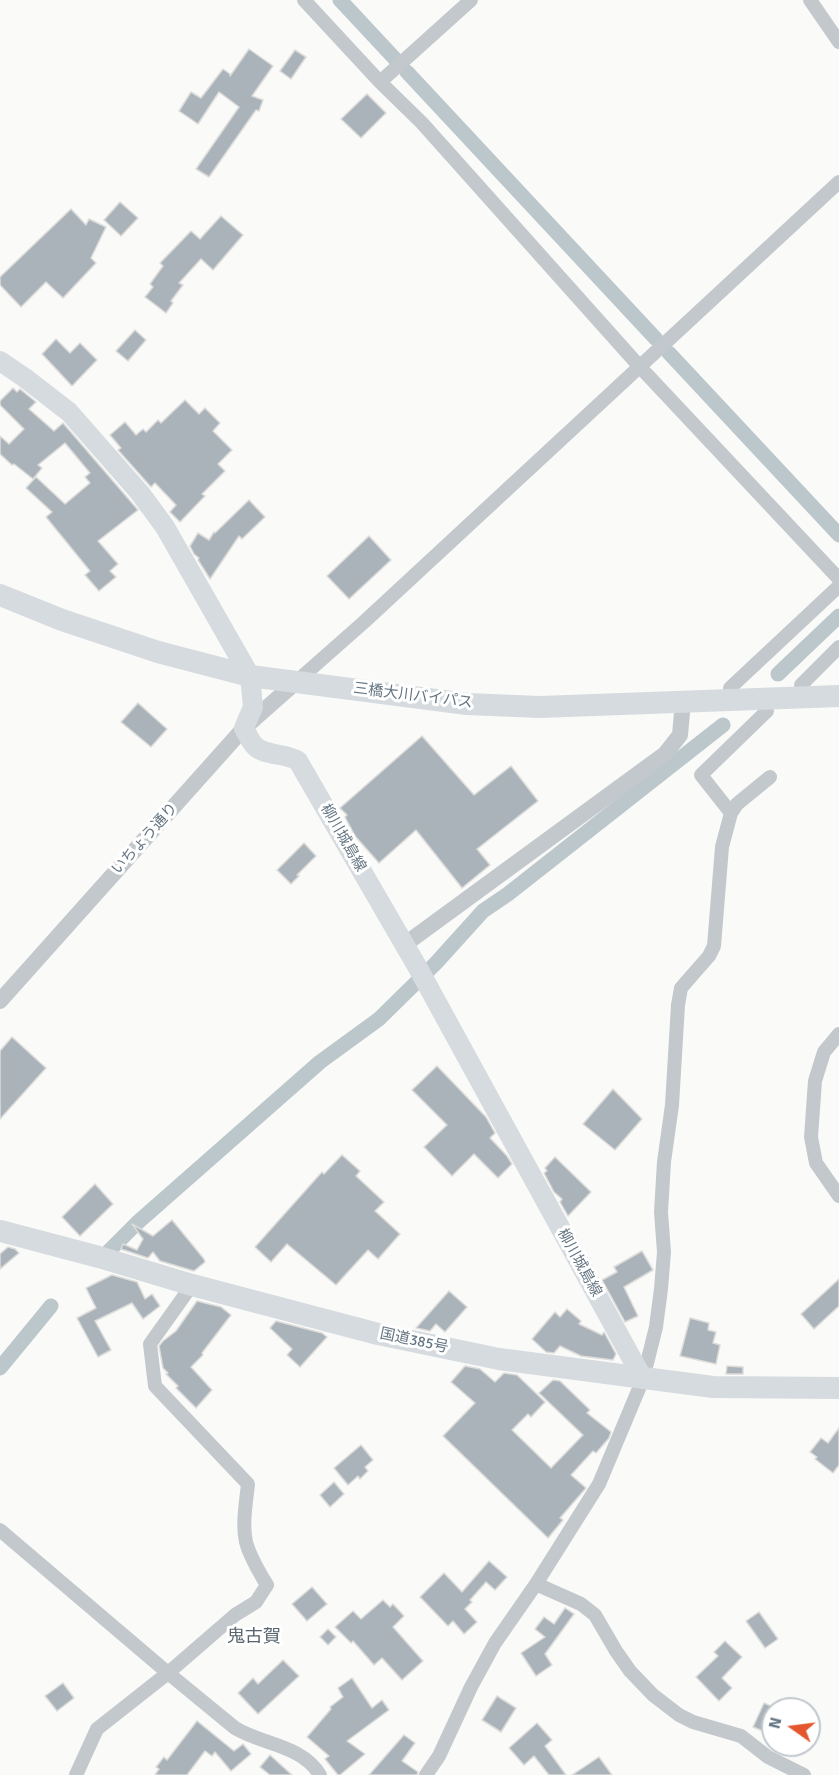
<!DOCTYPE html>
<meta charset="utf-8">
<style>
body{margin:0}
#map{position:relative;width:839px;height:1775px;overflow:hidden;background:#fafaf8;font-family:Signika,sans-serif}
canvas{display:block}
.north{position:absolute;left:761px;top:1697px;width:60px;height:60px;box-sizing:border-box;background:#fff;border:2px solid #c1c8cd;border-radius:50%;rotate:284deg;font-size:16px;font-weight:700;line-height:24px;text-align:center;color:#657683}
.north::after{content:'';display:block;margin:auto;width:21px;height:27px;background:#e4572e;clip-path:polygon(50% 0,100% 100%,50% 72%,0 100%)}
</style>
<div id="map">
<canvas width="839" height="1775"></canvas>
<div class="north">N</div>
</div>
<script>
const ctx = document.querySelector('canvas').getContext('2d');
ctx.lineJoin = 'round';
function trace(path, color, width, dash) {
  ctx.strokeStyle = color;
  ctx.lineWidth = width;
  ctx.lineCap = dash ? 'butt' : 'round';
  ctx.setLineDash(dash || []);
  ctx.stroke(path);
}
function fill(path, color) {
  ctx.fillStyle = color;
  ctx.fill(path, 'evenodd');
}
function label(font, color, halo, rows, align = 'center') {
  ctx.font = font + ' Signika,"Noto Sans JP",sans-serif';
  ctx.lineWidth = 6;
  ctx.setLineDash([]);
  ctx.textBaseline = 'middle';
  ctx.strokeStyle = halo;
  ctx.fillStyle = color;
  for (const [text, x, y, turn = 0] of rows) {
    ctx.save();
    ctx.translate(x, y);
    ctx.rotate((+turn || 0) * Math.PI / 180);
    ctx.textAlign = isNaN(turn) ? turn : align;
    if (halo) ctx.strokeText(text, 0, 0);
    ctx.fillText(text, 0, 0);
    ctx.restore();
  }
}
trace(new Path2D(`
 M340 0 397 61
 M407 72 656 339
 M669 353 839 535
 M778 674 839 616
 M107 1253 137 1223 320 1062 379 1019 436 963 483 911 508 894 723 725
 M0 1368 51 1306`), '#bbc7cb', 15);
const building = new Path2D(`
 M249 49 273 66 252 96 263 100 259 111 256 110 209 177 196 169 239 107 219 92 198 124 179 111 191 92 201 98 223 69 230 74V76Z
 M295 50 306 57 291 79 280 71Z
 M367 94 386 113 361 138 341 119Z
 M120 202 138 218 121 236 104 220Z
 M71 209 86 225 89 219 106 227 91 258 96 263 63 298 46 282 21 307 0 285V277Z
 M221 216 243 235 213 270 201 259 179 283 183 285 171 301 173 303 166 313 145 297 153 287 150 284 163 266 160 263 191 231 200 239Z
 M135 330 146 340 128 361 116 351Z
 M56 339 70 353 80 343 97 360 72 386 42 354Z
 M13 388 17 392 20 389 36 402 29 409 54 431 63 423 138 510 98 541 118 564 110 571 116 577 99 591 85 575 90 571 46 517 52 512 26 488 36 477 65 504 90 483 85 477 90 473 65 443 38 465 42 468 33 479 14 464 12 465 0 454V436L9 444 24 429 0 405V401Z
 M185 400 199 414 205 408 220 423 213 431 232 450 218 464 225 471 202 494 205 496 180 522 170 512 176 505 155 483 151 487 118 450 121 448 110 435 125 422 136 435 143 429 146 432 158 420 161 423Z
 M249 500 265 517 242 539 239 536 210 579 198 560 199 558 194 554 190 546 198 533 209 540 214 532 215 533Z
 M369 536 391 560 349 599 327 576Z
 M138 703 167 729 151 747 121 722Z
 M422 736 474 795 511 766 538 801 477 849 490 865 462 888 416 830 379 863 355 836 345 817 347 815 340 808Z
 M304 843 316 856 297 875 299 876 291 884 277 870Z
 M12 1037 46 1068 0 1119V1051Z
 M437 1066 486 1117 495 1133 490 1138 507 1156 512 1164 498 1178 474 1154 452 1176 424 1147 447 1125 412 1090Z
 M613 1089 642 1119 615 1150 583 1124Z
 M342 1155 360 1171 356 1176 384 1202 375 1211 400 1234 378 1259 368 1250 336 1285 287 1244 271 1262 255 1247 322 1172 324 1174Z
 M555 1157 591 1192 568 1216 560 1202 562 1199 554 1192 544 1173 547 1171 545 1168Z
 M95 1184 113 1204 80 1236 62 1217Z
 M172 1220 204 1259 205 1262 194 1271 160 1261 153 1252 148 1258 121 1249 123 1244 137 1250 143 1239 132 1224 153 1236Z
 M8 1247 15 1249 19 1253 0 1269V1254Z
 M642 1251 653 1270 624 1287 638 1316 625 1322 602 1280 617 1272 614 1267Z
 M112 1275 137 1282 145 1299 152 1294 160 1306 143 1319 132 1303 95 1321 111 1350 98 1357 77 1318 96 1308 86 1288Z
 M839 1279V1306L814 1329 801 1314Z
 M449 1291 467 1307 445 1332 436 1324 430 1331 416 1328Z
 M197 1301 221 1307 231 1315 202 1353 203 1355 191 1367 212 1390 196 1408 176 1388 178 1386 166 1374 168 1373 163 1368 159 1346 163 1341 176 1331Z
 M567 1309 581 1321 579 1324 602 1335 604 1332 616 1354 613 1360 581 1356 560 1346 554 1353 546 1352 532 1339 555 1312 560 1317Z
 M690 1318 709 1323 708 1330 716 1332 713 1343 720 1345 716 1364 680 1356Z
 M276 1321 322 1333 327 1337 300 1367 287 1355 292 1349 270 1328Z
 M465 1366 480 1369 495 1382 504 1373 517 1375 545 1402 531 1417 528 1414 512 1430 551 1468 583 1435 539 1393 553 1380 560 1381 590 1410 587 1413 611 1432 609 1438 596 1453 593 1451 571 1475 586 1488 560 1518 563 1520 548 1538 443 1436 475 1403 451 1382Z
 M727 1366 743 1367V1374H726Z
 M839 1428V1465L833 1473 815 1459 817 1457 810 1452 821 1438 828 1443Z
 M361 1445 373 1460 365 1467 368 1471 360 1479 358 1476 348 1485 334 1468Z
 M334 1482 344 1494 330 1507 320 1495Z
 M489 1561 507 1577 495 1590 486 1582 470 1600 472 1602 465 1609 477 1622 464 1634 453 1621 448 1626 420 1597 444 1573 462 1592Z
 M312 1587 327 1604 307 1621 292 1604Z
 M383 1600 390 1607 393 1604 404 1616 393 1627 423 1661 402 1680 382 1658 374 1665 353 1641 351 1643 335 1627 353 1611 361 1619Z
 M565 1608 574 1614 545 1654 552 1665 536 1676 521 1653 545 1637 535 1629 544 1617 554 1624Z
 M759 1612 778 1639 765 1648 746 1621Z
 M328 1629 336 1637 328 1645 320 1637Z
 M725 1641 742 1657 722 1678 732 1688 719 1701 696 1677 718 1656 714 1652Z
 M283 1660 299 1676 258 1714 238 1693 253 1678 258 1684Z
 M352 1678 372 1708 382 1700 389 1710 347 1741 365 1754 340 1775H338L325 1759 329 1756 307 1737 331 1709 330 1707 343 1697 338 1688Z
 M63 1683 74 1698 57 1711 45 1696Z
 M497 1696 516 1708 501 1732 482 1720Z
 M764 1703 773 1707V1735L753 1727Z
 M197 1721 234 1751 243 1744 251 1754 231 1771 215 1752 212 1756 205 1751 187 1775H155L159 1769 156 1767 164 1757 167 1760Z
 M537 1723 552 1740 545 1746 566 1775H549L534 1756 524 1765 509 1748Z
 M404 1735 415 1743 402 1761 418 1772 417 1775H369Z
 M270 1755 292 1775H270L260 1767Z
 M599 1757 612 1775H572Z`);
fill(building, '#aab3b9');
trace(building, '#dcdcda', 1.5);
trace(new Path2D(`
 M304 0 380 82 422 123 640 367 839 579
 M810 0 839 42
 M380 82 471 0
 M296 682 364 622 839 182
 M801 685 839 647
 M730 688 839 586
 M731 813 701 775 767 711
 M839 1034 824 1052 815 1081 811 1137 816 1163 839 1196
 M0 1530 168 1673 235 1728C263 1745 302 1745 320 1775
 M536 1584 581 1604 595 1615 616 1651 630 1671 653 1695 679 1715 693 1722 741 1736 768 1757 804 1775
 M76 1775 97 1729 168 1673 235 1615 256 1602 267 1585C259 1572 250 1557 246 1542 242 1524 246 1503 248 1484L155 1386 150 1344 192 1285
 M426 1775 439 1756 471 1687 495 1643 536 1584 599 1484 643 1379 656 1327 661 1289 664 1252 661 1212 664 1162 672 1105 678 1005 681 988 709 956 714 946 722 847 731 813 737 804 770 777`), '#c3c8cc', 14);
trace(new Path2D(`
 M404 945 665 754 680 735 683 701
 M0 1001 244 728 296 682`), '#c3c8cc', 16);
trace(new Path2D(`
 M0 361 25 378 69 412 140 493 165 527 250 676 253 707 244 728C247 733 250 741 254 745 264 757 286 752 298 761L418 968 643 1379`), '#d6dbdf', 20);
trace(new Path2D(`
 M0 595 62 620 158 652 250 676 467 704 540 707 839 696
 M0 1231 99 1257 192 1285 378 1334 499 1359 713 1387 839 1388`), '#d6dbdf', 22);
label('15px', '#657683', '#fff', [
 ["三橋大川バイパス",413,696,7],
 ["柳川城島線",343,838,60],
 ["いちょう通り",145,839,-48],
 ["柳川城島線",579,1263,61],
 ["国道385号",414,1341,12]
]);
label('18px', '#57646e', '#fff', [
 ["鬼古賀",254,1637]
]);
</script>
